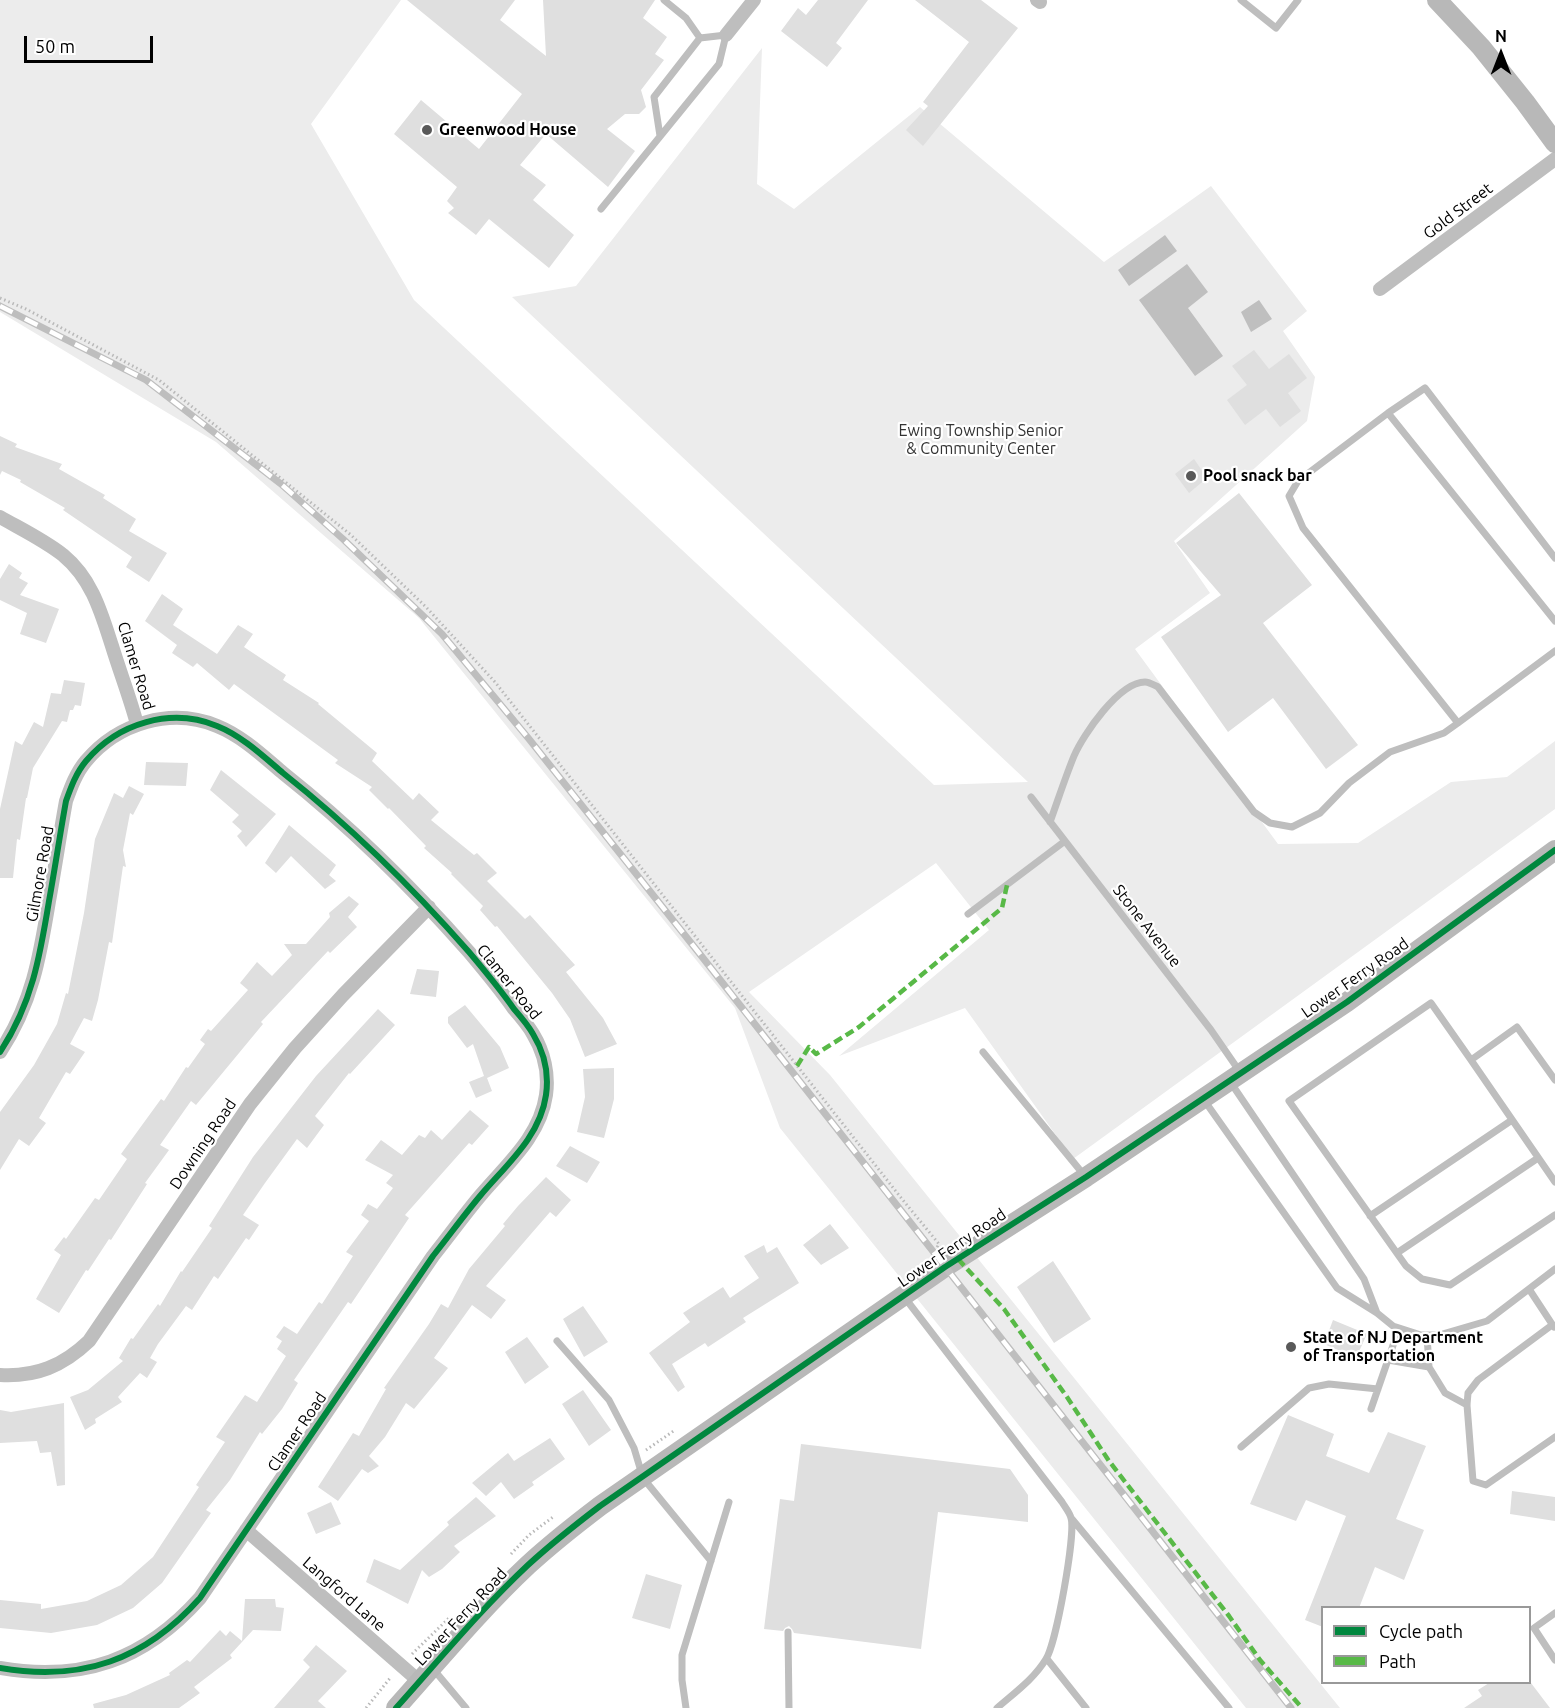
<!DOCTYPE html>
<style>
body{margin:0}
#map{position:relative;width:1555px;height:1708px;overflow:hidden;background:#fff;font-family:Ubuntu,sans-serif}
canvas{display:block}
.legend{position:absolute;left:1321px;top:1606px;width:210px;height:78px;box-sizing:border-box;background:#fff;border:2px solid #999;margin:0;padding:8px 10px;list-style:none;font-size:18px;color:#000}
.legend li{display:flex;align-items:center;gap:12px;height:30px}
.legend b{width:30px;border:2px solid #999}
.north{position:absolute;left:1471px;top:24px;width:60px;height:60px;-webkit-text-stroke:4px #fff;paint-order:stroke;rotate:0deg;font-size:16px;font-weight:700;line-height:24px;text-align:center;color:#000}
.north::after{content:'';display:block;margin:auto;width:21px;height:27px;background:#000;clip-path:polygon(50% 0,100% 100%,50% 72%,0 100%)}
.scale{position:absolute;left:24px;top:36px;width:129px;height:27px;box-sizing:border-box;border:3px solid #000;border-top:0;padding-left:8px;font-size:18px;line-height:21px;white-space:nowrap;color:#000;-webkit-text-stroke:4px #fff;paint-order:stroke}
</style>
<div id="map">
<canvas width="1555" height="1708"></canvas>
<ul class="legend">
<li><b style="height:8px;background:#00873e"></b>Cycle path</li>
<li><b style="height:8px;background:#58b947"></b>Path</li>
</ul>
<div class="north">N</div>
<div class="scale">50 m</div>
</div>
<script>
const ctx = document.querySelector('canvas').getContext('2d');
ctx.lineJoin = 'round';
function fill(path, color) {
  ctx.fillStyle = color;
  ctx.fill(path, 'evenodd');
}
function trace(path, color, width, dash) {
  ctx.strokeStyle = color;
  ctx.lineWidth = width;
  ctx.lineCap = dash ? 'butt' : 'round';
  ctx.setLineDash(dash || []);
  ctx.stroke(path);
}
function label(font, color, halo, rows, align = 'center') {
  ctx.font = font + ' Ubuntu,sans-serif';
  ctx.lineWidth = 4.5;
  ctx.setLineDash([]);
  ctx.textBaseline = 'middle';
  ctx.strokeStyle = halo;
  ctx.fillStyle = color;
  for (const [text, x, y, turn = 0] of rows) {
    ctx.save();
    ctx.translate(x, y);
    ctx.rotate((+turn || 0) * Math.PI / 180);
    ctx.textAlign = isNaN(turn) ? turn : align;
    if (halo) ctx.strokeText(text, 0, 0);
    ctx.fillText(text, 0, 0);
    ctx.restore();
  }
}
fill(new Path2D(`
 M0 0H401L311 124 414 300 934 785 1028 782 512 297 576 286 762 48 757 184 794 209 920 107 1104 262 1211 186 1307 311 1283 331 1315 377 1307 421 1174 541 1210 593 1135 649 1278 844 1358 843 1451 782 1507 777 1555 741V809L1073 1159 965 1008 839 1056 989 930 936 863 749 992 830 1075 1340 1708H1246L780 1128 735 1008 419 618 216 442 0 312Z`), '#ececec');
fill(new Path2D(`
 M1165 235 1177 251 1129 286 1118 270Z
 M1187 264 1208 292 1188 308 1223 356 1195 376 1139 300Z
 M1259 300 1272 319 1251 332 1241 312Z`), '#bfbfbf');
fill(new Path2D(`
 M407 0H515L500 20 546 56 543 0H655L643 18 667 37 655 54 664 60 641 90 646 107 639 114H625L607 129 635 151 608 187 546 134 520 165 546 185 533 200 574 235 549 268 489 219 476 235 448 213 454 208 447 201 457 187 394 134 421 100 479 149 522 94Z
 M818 0H868L836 43 842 48 827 67 781 31 798 8 806 15Z
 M915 0H981L1018 28 923 146 906 130 928 106 923 102 969 42Z
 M1254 350 1269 369 1289 354 1307 378 1288 393 1301 411 1280 427 1266 409 1245 425 1227 400 1247 385 1232 366Z
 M0 436 17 444 15 447 62 464 59 469 105 495 103 498 136 519 129 531 167 553 149 582 126 567 132 557 63 510 65 508 20 482 21 480 2 471 0 475Z
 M1194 459 1207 478 1189 493 1175 474Z
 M1239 493 1312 585 1263 623 1358 745 1326 769 1273 698 1228 732 1161 637 1221 595 1176 543Z
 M9 564 22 573 19 578 28 583 20 595 59 609 46 643 20 634 27 613 0 600V579Z
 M162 594 183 609 173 625 217 654 238 625 253 634 244 647 286 675 283 680 319 703 318 704 377 753 372 761 413 800 419 793 439 812 431 820 474 855 477 853 497 873 487 881 525 919 530 915 575 965 566 972 603 1018 617 1044 585 1057 570 1019 552 993 497 926 495 927 480 910 483 906 451 874 452 873 424 848 426 846 389 808 388 809 369 790 372 787 335 763 338 760 234 684 229 690 197 663 193 667 172 653 177 645 145 621Z
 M64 680 85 683 81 706 75 705 73 710H70L67 722 62 721 33 768 27 798H26L20 840 17 839 13 878H0V809L15 741 22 745 34 722 43 727 51 693 61 694Z
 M146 762 188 763 186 786 144 785Z
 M221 770 276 814 246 847 237 836 242 831 232 822 239 815 210 790Z
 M129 786 144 794 133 815 130 813 123 850 126 867 123 866 112 943 109 942 98 1000 92 1021 84 1018 70 1044 85 1052 70 1074 66 1072 39 1118 46 1123 29 1146 19 1139 0 1170V1112L34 1065 57 1024 66 993 68 994 84 913 95 839 114 793 123 798Z
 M289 825 336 865 329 875 336 881 325 889 291 856 276 873 265 863Z
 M349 896 359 904 348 917 357 927 330 953 328 951 261 1022 263 1024 196 1105 191 1101 160 1145 169 1150 145 1183 147 1184 111 1240 109 1239 88 1271 86 1270 59 1313 36 1299 61 1255 54 1250 64 1237 66 1239 95 1198 99 1200 127 1159 121 1154 161 1099 164 1101 186 1067 188 1068 205 1044 200 1040 208 1029 211 1031 248 990 240 983 257 962 272 976 292 955 284 944H306L330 917 329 913Z
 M417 969 439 971 436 997 410 994Z
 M465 1005 500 1047 509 1068 487 1078 492 1091 476 1098 469 1082 484 1076 473 1044 467 1048 448 1023V1017Z
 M378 1009 395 1025 350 1074 349 1073 315 1116 324 1125 307 1148 297 1139 265 1183 243 1215 259 1225 249 1240 246 1238 218 1279 214 1276 192 1310 186 1306 158 1344 150 1358 157 1362 147 1378 140 1373 118 1397 122 1402 95 1419 96 1423 85 1430 70 1397 88 1390 123 1361 119 1358 131 1338 133 1339 158 1304 160 1306 181 1271 182 1272 212 1228 209 1226 253 1157 316 1076Z
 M614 1068V1099L604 1138 577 1132 585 1097 583 1069Z
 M470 1110 489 1126 472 1145 469 1143 405 1215 409 1218 351 1304 348 1302 294 1380 298 1383 282 1409 262 1434 260 1432 230 1480 206 1510 211 1513 162 1583 133 1608 97 1625 51 1633 0 1628V1600L41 1604V1609L87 1601 121 1585 153 1557 199 1487 196 1485 225 1442 216 1437 245 1395 257 1402 286 1356 277 1349 282 1341 276 1337 284 1326 297 1334 319 1302 322 1304 353 1256 346 1252 369 1221 361 1215 368 1204 377 1209 393 1188 386 1183 393 1175 365 1160 381 1140 402 1155 419 1135 425 1138 431 1130 442 1140Z
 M570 1146 600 1162 587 1183 556 1166Z
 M546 1177 571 1200 556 1217 550 1212 486 1286 506 1300 491 1319 472 1305 434 1358 448 1368 414 1409 406 1403 385 1437 369 1456 379 1466 368 1473 362 1469 338 1501 318 1487 353 1433 359 1436 386 1389 384 1388 429 1324 441 1304 448 1308 469 1269 505 1226 503 1224 518 1206Z
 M830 1224 849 1248 821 1265 803 1245Z
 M764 1245 767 1253 777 1247 799 1283 743 1318 746 1322 708 1347 705 1343 672 1364 685 1387 678 1392 649 1353 690 1322 683 1313 723 1287 730 1298 759 1278 744 1256Z
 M1053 1261 1091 1319 1054 1343 1017 1287Z
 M583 1306 608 1342 584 1357 563 1319Z
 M1333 1320 1367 1334 1356 1358 1324 1344Z
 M527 1337 549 1367 525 1384 505 1352Z
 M583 1390 611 1430 589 1446 562 1404Z
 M64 1403 65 1485 57 1486 51 1452 40 1453 37 1441 0 1443V1410L11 1412Z
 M1288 1415 1334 1434 1326 1456 1369 1473 1388 1432 1426 1446 1396 1519 1424 1530 1404 1580 1375 1567 1359 1608H1323V1627L1305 1620 1346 1516 1306 1500 1296 1521 1250 1504Z
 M550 1438 565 1459 532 1482 534 1485 514 1499 501 1482 486 1496 472 1483 508 1453 514 1461Z
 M801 1444 1010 1469 1028 1495V1522L938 1512 921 1649 794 1633 792 1629 789 1626 785 1628 783 1631 764 1629 780 1499 794 1501Z
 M1512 1491 1555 1497V1521L1510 1514Z
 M476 1497 496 1516 454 1546 460 1552 442 1569 429 1577 422 1570 408 1604 366 1582 374 1559 400 1570 449 1525 447 1522Z
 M331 1502 341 1524 316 1534 307 1513Z
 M646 1574 682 1585 670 1629 632 1618Z
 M245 1599H275L276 1607 284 1608 281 1631 253 1630 230 1655 232 1658 194 1687 200 1693 179 1708H94L93 1704 126 1695 170 1675 169 1673 187 1660 190 1662 220 1630 226 1636 230 1631 242 1641Z
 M316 1645 347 1671 318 1701 326 1708H274L310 1667 303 1660Z
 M1489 1683H1531L1550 1708H1464L1482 1696 1478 1690Z`), '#dfdfdf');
trace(new Path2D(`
 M0 298 26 309 159 380 351 535 426 607 495 682 902 1199 939 1244 935 1251
 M646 1450 675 1430
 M511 1554 529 1535 553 1517
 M412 1654 450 1617
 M366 1708 391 1677`), '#b9b9b9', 3, [1.5, 3]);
trace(new Path2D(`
 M1241 0 1276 28 1298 0
 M660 136 654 97 700 38
 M601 209 719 64 726 35 700 38 686 18 664 0
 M1388 413 1425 388 1555 558
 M1555 621 1388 413 1298 481 1289 496 1303 528 1458 723 1555 651
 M1031 797 1211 1030 1240 1072
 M1050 822C1058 800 1065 778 1074 756 1083 735 1119 682 1145 682 1149 682 1154 685 1158 687L1254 812 1270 823 1292 827 1320 813 1349 783 1390 752 1444 733 1458 723
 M968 914 1065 841
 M983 1052 1084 1175
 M1471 1060 1555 1182
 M1555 1080 1517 1027 1471 1060 1431 1003 1289 1101 1406 1266 1422 1279 1450 1285 1555 1215
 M1231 1083 1364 1279 1377 1313
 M1204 1100 1337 1288 1377 1313 1393 1326 1421 1335H1439L1487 1321 1555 1269
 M1370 1216 1512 1120
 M1397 1253 1538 1158
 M1529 1289 1554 1327
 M905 1298 1062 1502C1065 1507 1070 1513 1071 1518 1076 1534 1056 1644 1046 1659 1034 1679 1014 1693 997 1708
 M1552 1325 1478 1380 1468 1393 1467 1405 1473 1481 1486 1485 1555 1437
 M557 1341 609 1400 634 1448 643 1478 711 1561
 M1388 1360 1429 1367 1427 1335
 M1429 1367 1445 1393 1467 1405
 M1371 1409 1399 1328
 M1241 1447 1309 1388 1329 1384 1378 1389
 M1072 1519 1229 1708
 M1555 1613 1534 1628 1555 1660
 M788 1632 789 1708
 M1047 1659 1086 1708
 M434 1670 466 1708
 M686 1708 682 1680V1655L729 1502`), '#bebebe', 7);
trace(new Path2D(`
 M1037 0 1040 2
 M726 35 754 0
 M1380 289 1555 159
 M0 517C21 529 44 540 63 555 92 579 101 612 112 646 120 672 130 698 137 724
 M0 1052C32 1004 40 956 49 901 55 868 60 834 66 801 71 787 76 773 86 761 118 723 171 707 217 726 242 736 263 756 283 773 351 827 412 887 469 952 485 971 500 989 514 1009 521 1017 528 1025 533 1034 544 1052 549 1074 546 1095 540 1137 506 1165 480 1196 464 1215 449 1236 433 1256L200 1598C145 1660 82 1682 0 1668
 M0 1375C36 1377 63 1366 89 1341L250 1104 295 1048 343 995 429 907
 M246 1530 420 1682`), '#bebebe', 14);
trace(new Path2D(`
 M1437 0 1481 47 1525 102 1555 143
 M396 1708C439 1660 481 1609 528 1565 551 1544 575 1525 600 1506L945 1267 1086 1177 1347 1002 1555 850`), '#b8b8b8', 20);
const rail = new Path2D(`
 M0 306 146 380 281 484 343 539 442 634 529 739 703 958 1291 1708`);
trace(rail, '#bebebe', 7);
trace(rail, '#fff', 4.5, [14]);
trace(new Path2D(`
 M797 1066 809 1047 816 1054 859 1027 1002 908 1007 885
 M958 1259 1004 1309 1067 1397 1109 1461 1229 1616 1260 1660 1302 1708`), '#58b947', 4.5, [9, 4.5]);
trace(new Path2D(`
 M0 1052C32 1004 40 956 49 901 55 868 60 834 66 801 71 787 76 773 86 761 118 723 171 707 217 726 242 736 263 756 283 773 351 827 412 887 469 952 485 971 500 989 514 1009 521 1017 528 1025 533 1034 544 1052 549 1074 546 1095 540 1137 506 1165 480 1196 464 1215 449 1236 433 1256L200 1598C145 1660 82 1682 0 1668
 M396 1708C439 1660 481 1609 528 1565 551 1544 575 1525 600 1506L945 1267 1086 1177 1347 1002 1555 850`), '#00873e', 6);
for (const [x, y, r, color] of [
 [427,130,6,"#595959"],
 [1191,476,6,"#595959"],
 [1291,1347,6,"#595959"]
]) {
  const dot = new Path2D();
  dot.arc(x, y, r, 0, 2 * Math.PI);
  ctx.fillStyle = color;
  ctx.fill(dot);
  trace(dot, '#fff', 2);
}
label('bold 16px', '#000', '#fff', [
 ["Greenwood House",439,130],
 ["Pool snack bar",1203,476],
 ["State of NJ Department",1303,1338],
 ["of Transportation",1303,1356]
], 'left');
label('16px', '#000', '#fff', [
 ["Gold Street",1458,211,-37],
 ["Clamer Road",136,666,73],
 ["Gilmore Road",40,874,-80],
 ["Stone Avenue",1147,926,52],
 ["Lower Ferry Road",1355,978,-35],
 ["Clamer Road",509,982,51],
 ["Downing Road",203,1144,-56],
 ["Lower Ferry Road",952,1248,-34],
 ["Clamer Road",297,1432,-56],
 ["Langford Lane",344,1594,41],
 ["Lower Ferry Road",461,1617,-47]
]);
label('16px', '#333', '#fff', [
 ["Ewing Township Senior",981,431],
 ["& Community Center",981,449]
]);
</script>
